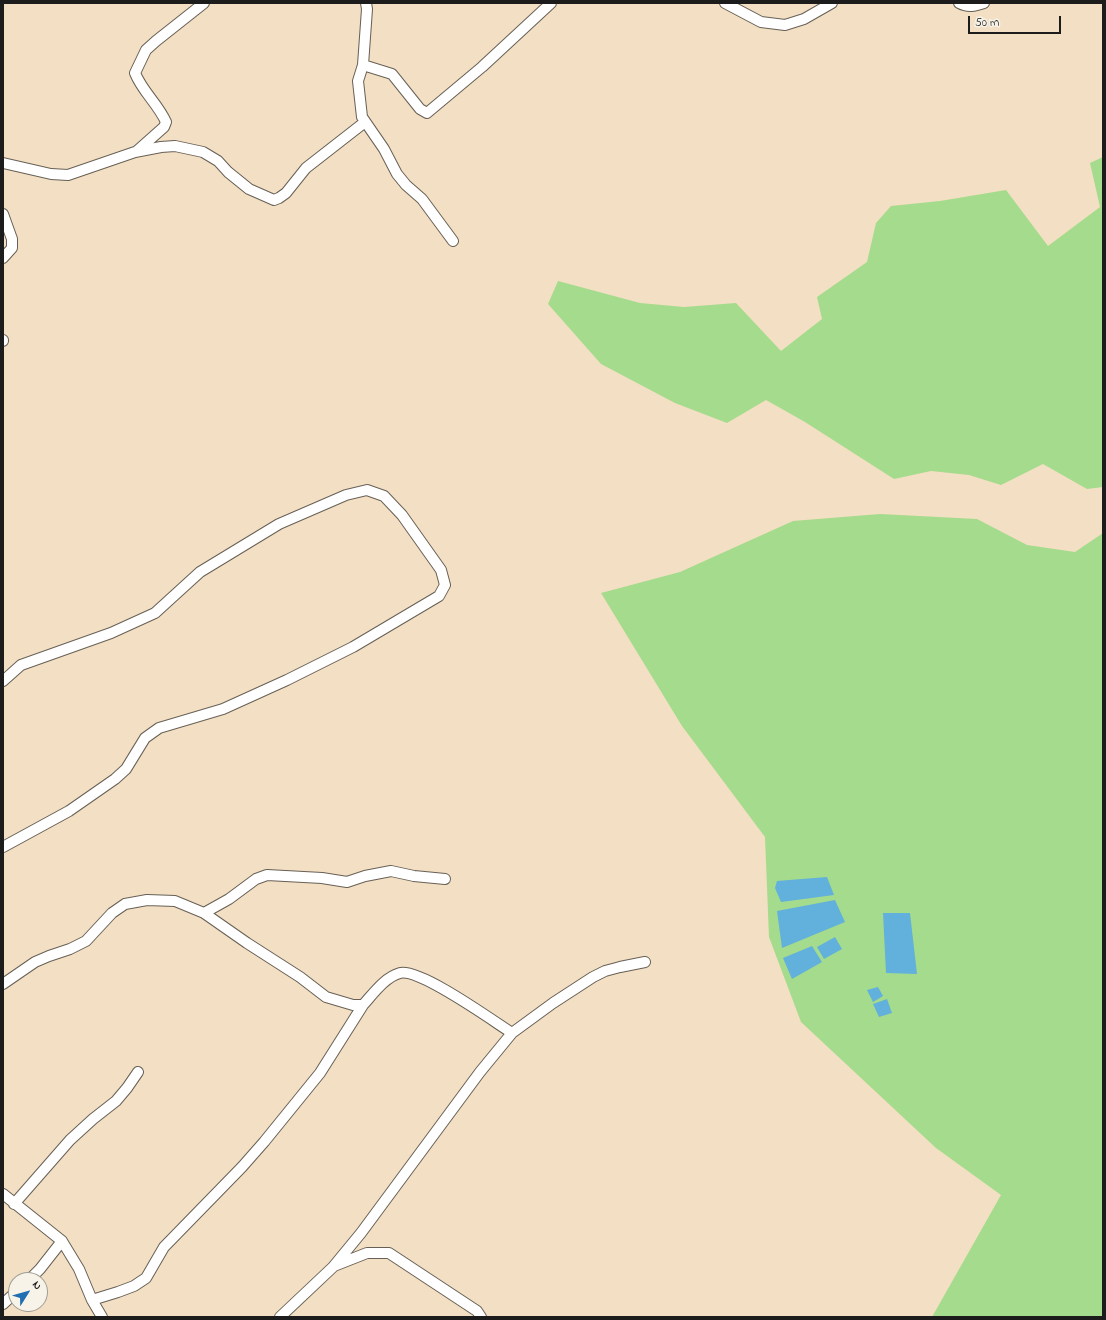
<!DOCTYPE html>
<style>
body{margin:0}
#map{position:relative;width:1106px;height:1320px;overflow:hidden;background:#f3dfc3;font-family:"Indie Flower",sans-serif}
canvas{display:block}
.frame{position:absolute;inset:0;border:4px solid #1c1c1c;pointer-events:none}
.north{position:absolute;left:8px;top:1272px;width:40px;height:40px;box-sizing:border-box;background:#f7f3e8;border:1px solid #9f9d96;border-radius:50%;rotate:53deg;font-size:11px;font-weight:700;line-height:16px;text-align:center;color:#1c1c1c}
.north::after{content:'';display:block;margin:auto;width:14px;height:18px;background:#1f6fb2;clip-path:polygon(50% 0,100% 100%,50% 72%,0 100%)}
.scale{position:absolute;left:968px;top:16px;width:93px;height:18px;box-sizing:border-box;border:2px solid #1c1c1c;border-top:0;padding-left:5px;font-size:12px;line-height:14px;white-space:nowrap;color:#1c1c1c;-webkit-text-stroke:3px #f7f3e8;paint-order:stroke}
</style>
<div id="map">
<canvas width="1106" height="1320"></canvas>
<div class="frame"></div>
<div class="north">N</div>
<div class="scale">50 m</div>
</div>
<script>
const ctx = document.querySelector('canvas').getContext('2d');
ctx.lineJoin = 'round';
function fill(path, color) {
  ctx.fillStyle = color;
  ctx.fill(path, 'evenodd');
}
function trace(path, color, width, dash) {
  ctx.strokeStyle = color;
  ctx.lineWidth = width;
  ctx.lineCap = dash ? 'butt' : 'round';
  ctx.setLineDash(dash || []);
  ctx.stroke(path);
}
fill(new Path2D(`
 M1103 157V487L1087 489 1043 464 1001 485 969 475 931 471 894 479 805 422 766 400 727 423 675 403 601 364 548 304 558 281 640 303 684 307 736 303 781 351 822 319 817 297 867 262 876 223 891 206 940 201 1006 190 1048 246 1100 207 1090 163Z
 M880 514 977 519 1027 545 1075 552 1103 533V1317H932L1001 1195 936 1148 801 1022 769 937 765 837 682 726 601 593 680 572 793 521Z`), '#a5db8c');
fill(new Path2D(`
 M827 877 834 895 781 902 775 888 777 881Z
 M835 900 845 922 782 948 777 911Z
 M883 913H910L917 974 886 973Z
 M835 937 842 949 824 959 817 947Z
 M812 946 822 962 792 979 783 958Z
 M878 987 883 996 873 1002 867 990Z
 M887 999 892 1013 879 1017 873 1004Z`), '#62b0dc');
const street = new Path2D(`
 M366 3 367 9 363 65 358 81 362 117 384 149 397 174 406 185 422 199 453 241
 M725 3 761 22 785 25 804 19 832 3
 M959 3C968 8 975 6 984 3
 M363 65 392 74 420 109 427 113 482 67 551 3
 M137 151 164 127 166 122C158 104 142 91 135 73L146 50 156 41 204 3
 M3 163 51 174 68 175 135 152 161 147 175 146 203 152 218 161 228 172 249 189 274 200 279 198 286 193 306 168 365 122
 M3 214 12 239V248L3 258
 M3 340V341
 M3 681 21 665 111 633 155 613 200 572 279 524 346 495 367 490 384 496 402 515 441 570 445 585 439 596 353 647 287 680 223 709 159 728 145 738 126 769 115 779 69 811 3 847
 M204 913 229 899 256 879 267 875 322 878 347 882 365 876 391 871 414 876 445 879
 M3 984 35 962 49 956 70 949 86 941 112 913 125 904 147 900 175 901 204 913 247 943 300 977 326 997 353 1005H363C373 994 385 977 400 973 420 968 493 1021 512 1033
 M3 1194 62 1241 79 1269 92 1300 102 1317
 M14 1204 70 1140 93 1119 116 1101 127 1088 138 1072
 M334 1266 367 1253H389L477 1311 481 1317
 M29 1280 40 1269 62 1241
 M92 1300 118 1292 134 1286 146 1278 164 1247 242 1167 264 1142 320 1073 363 1005
 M3 1304 16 1292
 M280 1317 333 1267 361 1233 480 1072 512 1033 553 1003 593 977 605 971 620 967 645 962`);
trace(street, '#676056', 12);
trace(street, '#fff', 10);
</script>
